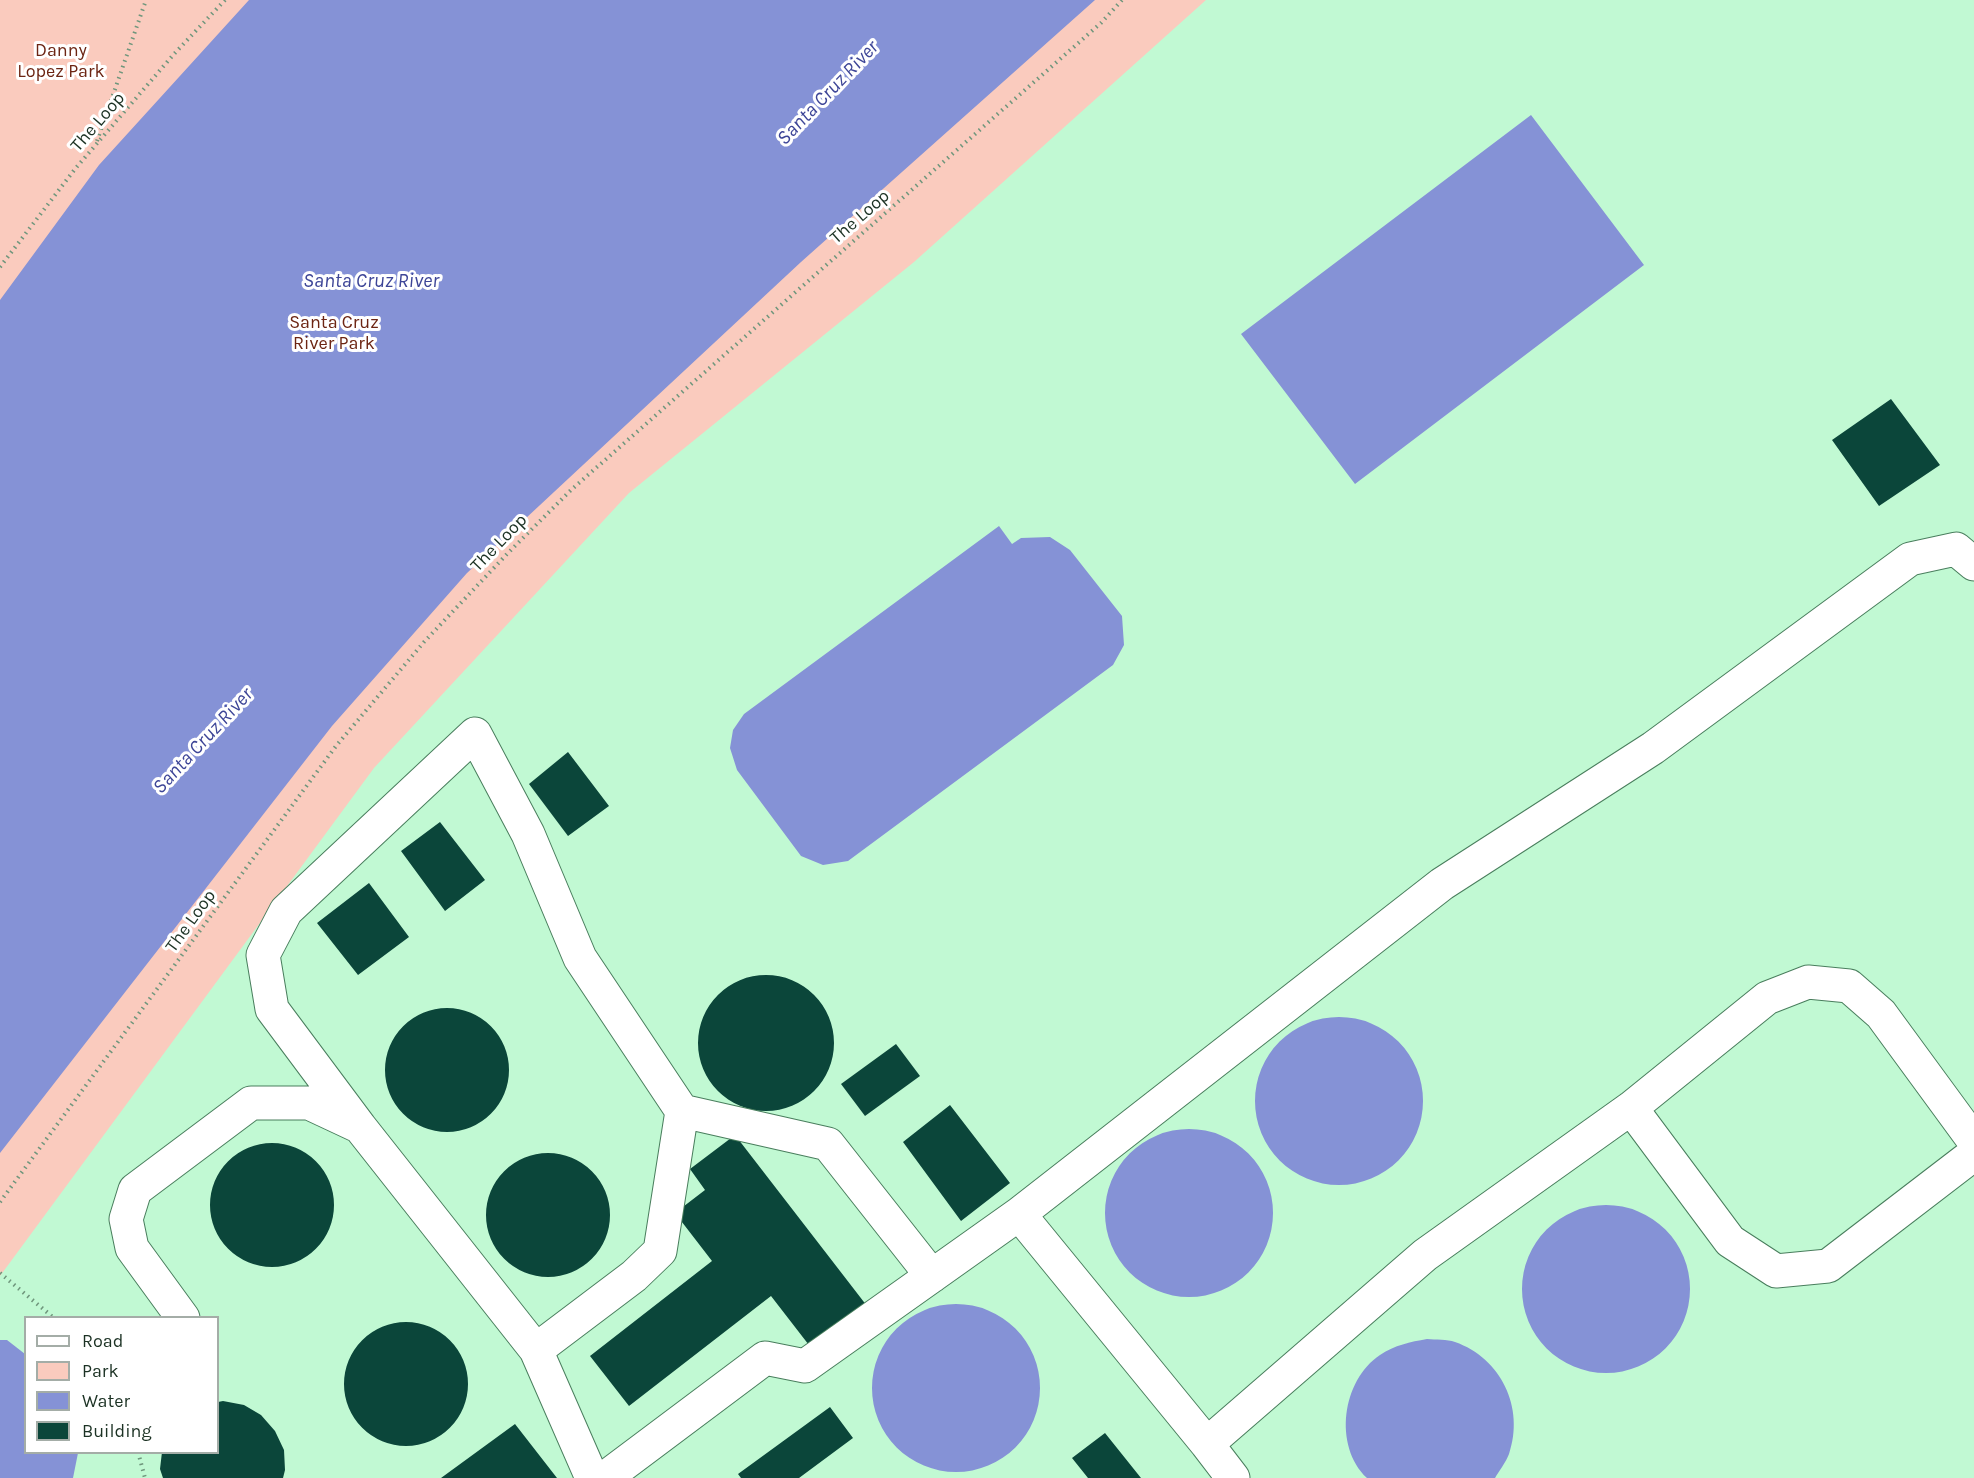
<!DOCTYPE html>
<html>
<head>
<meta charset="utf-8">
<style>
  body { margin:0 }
  #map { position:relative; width:1974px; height:1478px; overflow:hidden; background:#c1f9d3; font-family:Karla,sans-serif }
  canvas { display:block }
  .legend { position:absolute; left:24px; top:1316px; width:195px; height:138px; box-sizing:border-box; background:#fff; border:2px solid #a4ada7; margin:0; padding:8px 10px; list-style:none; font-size:18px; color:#1c3224 }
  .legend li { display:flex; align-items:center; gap:12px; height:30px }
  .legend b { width:30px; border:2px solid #a4ada7 }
</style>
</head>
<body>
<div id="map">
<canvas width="1974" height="1478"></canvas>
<ul class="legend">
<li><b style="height:8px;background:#fff"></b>Road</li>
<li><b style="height:16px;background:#facbbe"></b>Park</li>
<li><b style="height:16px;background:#8592d6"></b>Water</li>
<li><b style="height:16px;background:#0b463a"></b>Building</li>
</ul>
</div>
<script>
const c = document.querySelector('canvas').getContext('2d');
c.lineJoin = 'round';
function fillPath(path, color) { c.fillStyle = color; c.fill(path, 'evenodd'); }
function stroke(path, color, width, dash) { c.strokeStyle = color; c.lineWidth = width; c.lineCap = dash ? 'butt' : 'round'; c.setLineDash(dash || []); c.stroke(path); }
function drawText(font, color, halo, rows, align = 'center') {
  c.font = font + ' Karla,sans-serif'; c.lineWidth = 6; c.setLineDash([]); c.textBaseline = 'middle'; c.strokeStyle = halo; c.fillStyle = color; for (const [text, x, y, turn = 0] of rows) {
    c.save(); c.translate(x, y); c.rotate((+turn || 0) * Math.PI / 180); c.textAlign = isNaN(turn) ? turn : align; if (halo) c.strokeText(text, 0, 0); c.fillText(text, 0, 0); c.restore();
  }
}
const green = new Path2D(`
  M0 0H1206L914 262 629 493 374 768 0 1276Z`);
const water = new Path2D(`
  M249 0H1095L801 262 467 573 332 726 0 1153V300L99 165Z
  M1531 115 1644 265 1355 484 1241 334Z
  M999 526 1012 544 1021 538 1050 537 1070 550 1122 616 1124 645 1113 665 848 861 823 865 801 856 737 770 730 748 733 730 744 714Z
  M1255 1101a84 84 0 1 1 168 0a84 84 0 1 1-168 0Z
  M1105 1213a84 84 0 1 1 168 0a84 84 0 1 1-168 0Z
  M1522 1289a84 84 0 1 1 168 0a84 84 0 1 1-168 0Z
  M872 1388a84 84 0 1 1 168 0a84 84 0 1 1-168 0Z
  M1427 1339C1436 1340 1447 1339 1455 1342 1501 1358 1525 1408 1509 1454 1506 1462 1499 1471 1495 1478H1367C1333 1446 1342 1380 1380 1355 1395 1345 1410 1342 1427 1339Z
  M0 1340H7L25 1354 26 1452 78 1453 73 1478H0Z`);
const building = new Path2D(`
  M1891 399 1940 465 1879 506 1832 440Z
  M568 752 609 806 568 836 529 784Z
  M440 822 485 880 445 911 401 851Z
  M369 883 409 937 358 975 317 923Z
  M698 1043a68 68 0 1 1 136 0a68 68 0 1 1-136 0Z
  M385 1070a62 62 0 1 1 124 0a62 62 0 1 1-124 0Z
  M896 1044 920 1076 865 1116 841 1084Z
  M950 1105 1010 1183 961 1221 903 1142Z
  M735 1135 867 1306 812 1349 771 1296 629 1406 590 1356 712 1261 675 1213 705 1190 690 1169Z
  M210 1205a62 62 0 1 1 124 0a62 62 0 1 1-124 0Z
  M486 1215a62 62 0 1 1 124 0a62 62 0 1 1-124 0Z
  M344 1384a62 62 0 1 1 124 0a62 62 0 1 1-124 0Z
  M223 1401 244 1405 261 1415 275 1431 284 1450 285 1470 283 1478H163L160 1469 162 1452H218V1402Z
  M830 1407 853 1438 799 1478H741L738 1474Z
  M515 1424 557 1478H441Z
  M1105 1433 1141 1478H1088L1072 1458Z`);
const path = new Path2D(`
  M97 141 146 0
  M0 267 75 169 174 54 225 0
  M0 1202 336 746 424 642 507 554 571 490 1101 23 1122 0
  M0 1273 54 1318
  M138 1452 145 1478`);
const minor = new Path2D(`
  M1631 1108 1730 1241 1776 1271 1828 1266 1974 1154
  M682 1111 828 1144 932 1276
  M1019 1214 1442 884 1653 748 1910 559 1956 549 1974 564
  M183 1318 132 1248 126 1219 135 1190 251 1103H309L356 1125
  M536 1350 634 1276 660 1251 682 1111 580 958 528 834 475 734 286 911 263 955 272 1009 360 1127 536 1350 592 1478
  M1207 1444 1425 1255 1631 1108 1767 998 1808 982 1849 986 1881 1014 1974 1141
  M605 1478 765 1358 805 1366 1019 1214 1207 1444 1233 1478`);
const parkNames = [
  ["Danny",61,51],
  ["Lopez Park",61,72],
  ["Santa Cruz",334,323],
  ["River Park",334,344]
];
const streetNames = [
  ["The Loop",98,122,-49],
  ["The Loop",860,217,-41],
  ["The Loop",499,543,-46],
  ["The Loop",191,921,-54]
];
const waterNames = [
  ["Santa Cruz River",828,93,-46],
  ["Santa Cruz River",371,281],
  ["Santa Cruz River",203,741,-47]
];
fillPath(green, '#facbbe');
fillPath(water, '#8592d6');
fillPath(building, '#0b463a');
stroke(minor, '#497e5d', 35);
stroke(path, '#6f967c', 4, [1.5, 4.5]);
stroke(minor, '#fff', 33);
drawText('18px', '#6c2513', '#fff', parkNames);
drawText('18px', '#1c3224', '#fff', streetNames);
drawText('italic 20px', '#3d4597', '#fff', waterNames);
</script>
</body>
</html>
